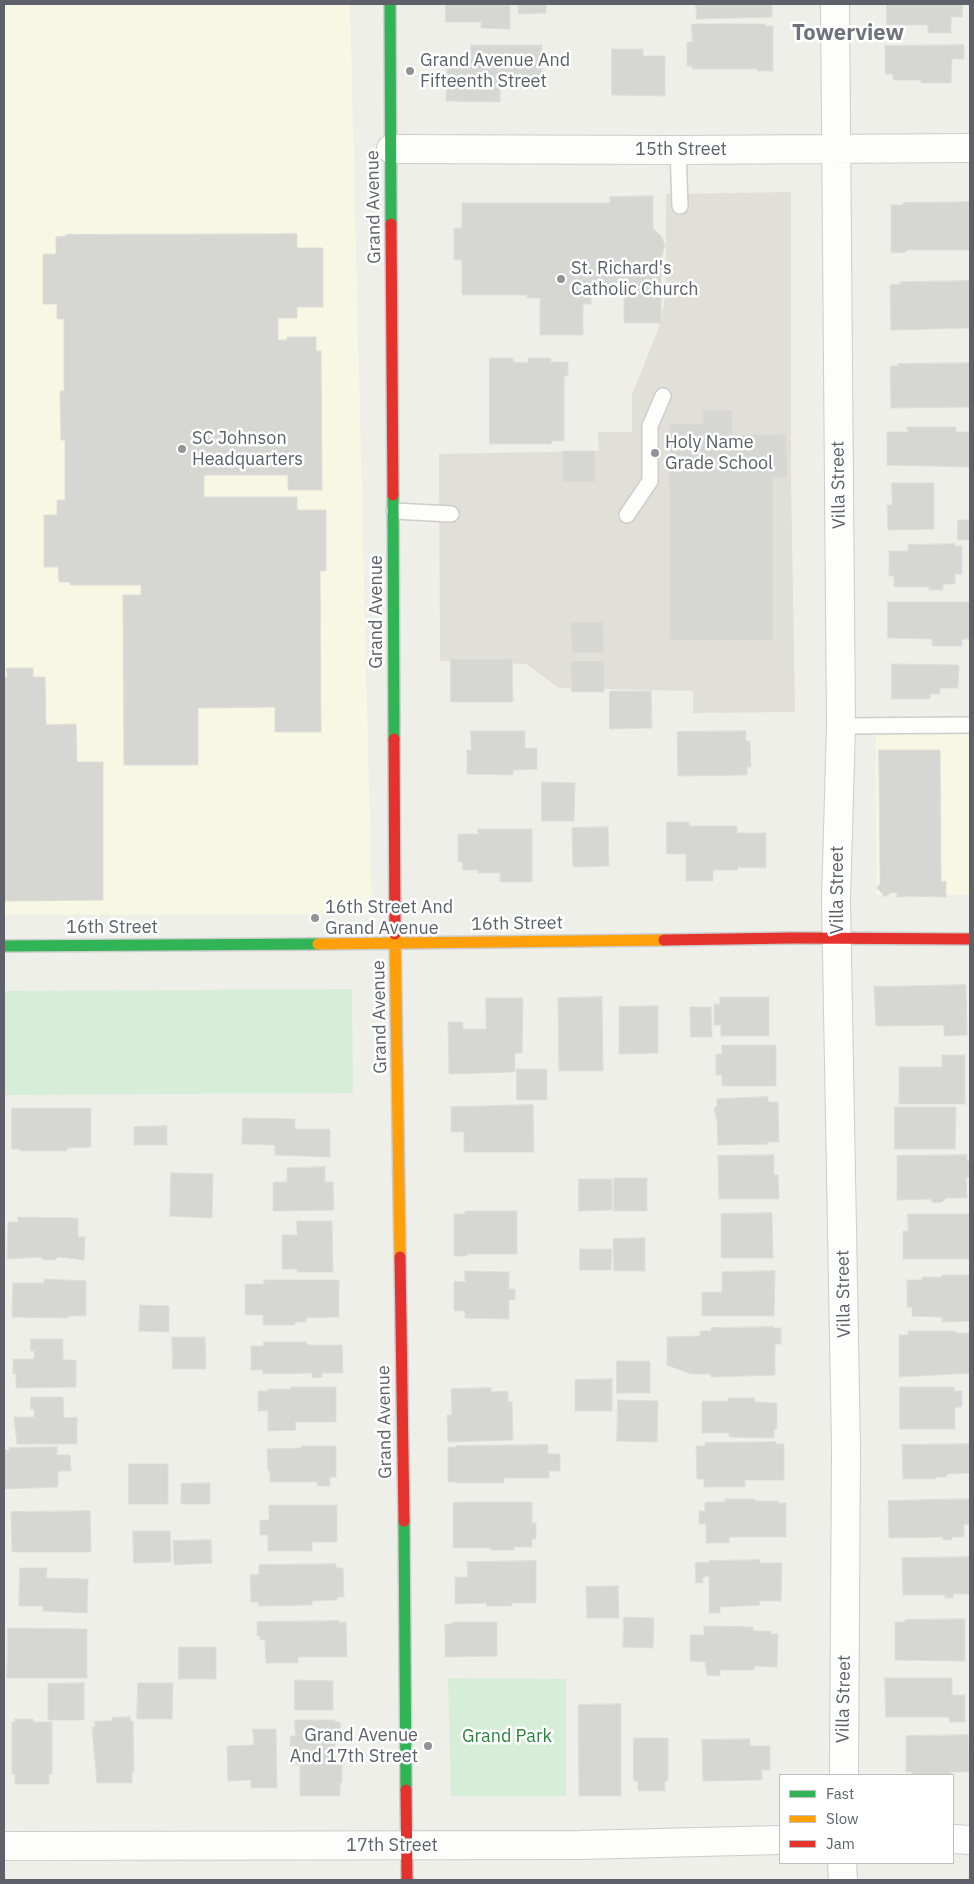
<!DOCTYPE html>
<html>
<head>
<meta charset="utf-8">
<style>
  body { margin:0 }
  #map { position:relative; width:974px; height:1884px; overflow:hidden; background:#efefea; font-family:"IBM Plex Sans",sans-serif }
  canvas { display:block }
  .frame { position:absolute; inset:0; border:5px solid #5e6169; pointer-events:none }
  .legend { position:absolute; left:779px; top:1774px; width:175px; height:90px; box-sizing:border-box; background:#fff; border:1px solid #bfc0c3; margin:0; padding:6px 9px; list-style:none; font-size:15px; color:#5e6169 }
  .legend li { display:flex; align-items:center; gap:10px; height:25px }
  .legend b { width:25px; border:1px solid #bfc0c3 }
</style>
</head>
<body>
<div id="map">
<canvas width="974" height="1884"></canvas>
<div class="frame"></div>
<ul class="legend">
<li><b style="height:6px;background:#30b455"></b>Fast</li>
<li><b style="height:6px;background:#ff9f0a"></b>Slow</li>
<li><b style="height:6px;background:#e5322d"></b>Jam</li>
</ul>
</div>
<script>
const c = document.querySelector('canvas').getContext('2d');
c.lineJoin = 'round';
function fillPath(path, color) { c.fillStyle = color; c.fill(path, 'evenodd'); }
function stroke(path, color, width, dash) { c.strokeStyle = color; c.lineWidth = width; c.lineCap = dash ? 'butt' : 'round'; c.setLineDash(dash || []); c.stroke(path); }
function drawText(font, color, halo, rows, align = 'center') {
  c.font = font + ' "IBM Plex Sans",sans-serif'; c.lineWidth = 5; c.setLineDash([]); c.textBaseline = 'middle'; c.strokeStyle = halo; c.fillStyle = color; for (const [text, x, y, turn = 0] of rows) {
    c.save(); c.translate(x, y); c.rotate((+turn || 0) * Math.PI / 180); c.textAlign = isNaN(turn) ? turn : align; if (halo) c.strokeText(text, 0, 0); c.fillText(text, 0, 0); c.restore();
  }
}
const commercial = new Path2D(`
  M4 4H350L372 914 4 915Z
  M970 731V894L877 895 876 732Z`);
const education = new Path2D(`
  M791 192V478L795 712 693 713V691L559 688 526 664 440 661 439 454 599 451 598 432H632V395L660 325 666 292V194Z`);
const green = new Path2D(`
  M352 989 353 1093 4 1095V991Z
  M448 1678 566 1679V1796H451Z`);
const building = new Path2D(`
  M446 4H510V29L481 28V22H446Z
  M518 4H546V13L519 14Z
  M696 4H772V17L697 19Z
  M887 4H963L962 17H951V33H928V25H887Z
  M692 24H765V26H773V71H757V69H692V66H687V42H692Z
  M471 45H542V88H500V102L446 101 447 59H471Z
  M964 45V59H952L951 83H921V80H893V74H885V46Z
  M612 49H643V56H665V96L612 95Z
  M653 196V228L661 236 665 245 661 259V323H624V293H591V304H583V335H540V298H527V295H462V260H454V228H462V203H610V197Z
  M970 202V250H906V252L891 253V205H903V203Z
  M297 234V248H323V307H297V318H278V340H287V337H316V351H321L322 490H288V475H204V497H297V510H326V571H320L321 732H275V707L198 708V765H124L123 595H141V585H70V582H59L58 567H44V515H57V500H65V440H61L60 391H64V319H57V304H43V254H56V237L66 236V235Z
  M970 281V328L891 330 890 285 900 284V282Z
  M490 358H513V362L528 363V358H551V362H568V376H564V441H552L551 444H490Z
  M970 363V407L891 408 890 366H898V364Z
  M703 410H732V435L786 434 787 478H773V640H670L669 424H703Z
  M907 427H956V432H969V467L887 465V432H908Z
  M563 451H595V482H563Z
  M892 483H934V529L888 530 887 505H892Z
  M958 520H970V540H958Z
  M955 544V546H962V574H955V584H943V590H929V587H894V576H889V551H908V545Z
  M888 602H970V639H962V646H932V639L888 638Z
  M571 622H603L604 653H572Z
  M451 659H512L513 702H451Z
  M571 661H604V692H572Z
  M892 664 959 665 958 688H940V694H930V699H892Z
  M7 668H33V677H45L46 725 76 724 77 762H103V900L4 901V677H7Z
  M610 691H651L652 728 610 729Z
  M471 731H525V748H537V769L513 770V775L467 774V750H471Z
  M746 731V741H750L751 767H747V775L678 776 677 732Z
  M879 750H940L941 882 946 881V897L905 896V897H897V893H890L885 897 877 888 880 883Z
  M542 782 575 783 574 821H542Z
  M667 822H689V826H737V833H766V868L738 867 737 870H713V881H686V854H667Z
  M608 827 609 866 573 867 572 828Z
  M478 829H532V882H500V873H478V870H463L462 862H458V834H478Z
  M966 985 967 1035 944 1036V1025L876 1026 874 987Z
  M602 997 603 1071H559L558 998Z
  M720 997H769V1036H721V1025H714V1004H720Z
  M486 998H523L522 1053H515V1072L449 1074 448 1022H463V1029H486Z
  M658 1006V1053L619 1054V1007Z
  M690 1007H711L712 1037H691Z
  M722 1045H776V1086H722V1075H716V1054H722Z
  M942 1055H965V1104H899V1067H942Z
  M517 1069H547V1100H517Z
  M768 1097V1102H778L779 1142H767L768 1144 718 1145 717 1120 714 1109 717 1106V1099Z
  M533 1105 534 1152H464V1132H451V1107Z
  M895 1107H956L955 1149H895Z
  M12 1108H91V1147L67 1148V1151H20V1149H12Z
  M243 1118 295 1119V1129H330V1157L275 1155V1145L242 1144Z
  M167 1126V1145H134V1127Z
  M774 1155V1175H778L779 1199H719L718 1156Z
  M967 1155V1161H970V1177H966L967 1198H946L942 1202 934 1203 930 1199 897 1200V1156Z
  M325 1167V1182H333L334 1210 273 1211V1182H287V1168Z
  M171 1173 213 1174 212 1218 170 1216Z
  M614 1178H647V1211H614Z
  M579 1179H612V1210L579 1211Z
  M465 1211H517V1254H467V1256H454V1214H465Z
  M772 1213 773 1258H721V1214Z
  M908 1214H970V1259H903V1231H908Z
  M18 1217 78 1218V1237H85L84 1260 59 1257 54 1260H44L41 1257 7 1259 8 1222H18Z
  M297 1221H332L333 1272H297V1269H282V1235H297Z
  M645 1238V1271H614L613 1239Z
  M580 1249H612L611 1270H580Z
  M465 1271 509 1272V1289H515V1300H509V1319L465 1318V1311H454V1281L465 1282Z
  M775 1271 774 1316H702V1292H722V1272Z
  M942 1275H970V1321L942 1322V1317L912 1316V1307H907V1280H922V1277H942Z
  M44 1279 86 1281V1316H68V1318L12 1317 13 1283H44Z
  M264 1280H339V1317L306 1318V1322H295V1325H263V1315H245V1284H264Z
  M140 1305 169 1306V1332L139 1331Z
  M773 1327V1328H781V1344H775V1375L711 1377V1374H691L667 1365V1337L700 1336V1331H711V1328Z
  M908 1331H956V1333H970V1373L899 1377V1335H908Z
  M172 1337H205L206 1369H173Z
  M31 1339H63V1360H76V1387L16 1388V1374H13V1359H34V1351H31Z
  M264 1342H307V1345H342L343 1373H322V1377L312 1378V1373L263 1374V1370H251V1346H263Z
  M617 1361H650V1393H617Z
  M612 1379V1411H575V1380Z
  M291 1387H336V1422H295L296 1430 268 1431V1411H258V1391H268V1389H291Z
  M900 1387H954V1391H962V1407H955V1429H900Z
  M491 1388V1392L508 1391V1402H512L513 1440 448 1442 447 1415H452L451 1389Z
  M31 1397H63L64 1418 77 1417V1444H17L14 1417H34V1409H31Z
  M728 1398H755V1402L777 1403V1429H774V1438L729 1437V1433H702V1401H728Z
  M618 1400 658 1401 657 1442 617 1441Z
  M776 1442V1444H784V1480H745V1487H704V1479H697L696 1446H705V1443Z
  M970 1444V1473L947 1474V1477H936V1479H903L902 1445Z
  M548 1445V1454H560V1471H549V1478H504V1483H456V1482H448V1447H456V1446Z
  M301 1446H336V1477H330V1486H317V1482H270V1471H268L267 1449 302 1448Z
  M57 1447V1455H70L71 1471H58V1487L4 1489V1450H9V1448Z
  M129 1464H168V1504H129Z
  M210 1483V1504H181V1484Z
  M725 1499H755V1501H778V1503H786V1537H729V1543H706V1524H699V1511H705V1502H725Z
  M970 1499V1524L964 1525V1537H952V1540H943V1537L889 1538 888 1501Z
  M465 1502H532V1523H536V1539H532V1547H514V1550H490V1548H453V1503Z
  M269 1505H337V1542H312V1551H268V1535H260V1520H269Z
  M90 1511 91 1552H12L11 1512Z
  M133 1531H170L171 1562 134 1563Z
  M211 1540 212 1563 174 1565 173 1541Z
  M970 1557V1594H953V1598H945V1595H903L902 1558Z
  M760 1560V1563H782L781 1601H759L760 1605 720 1607V1613H709V1576H706L703 1578V1583H696L695 1563 710 1562V1561Z
  M536 1561V1603H512V1606H487L486 1603 455 1604V1577H468L467 1562Z
  M336 1564V1568H343L344 1597H337V1600L312 1601V1605L259 1606 258 1602H251L250 1575 259 1574V1565Z
  M20 1568H47L46 1578 88 1579 87 1613 43 1611V1606H19Z
  M618 1586 619 1618H587L586 1587Z
  M624 1617 654 1618 653 1648 623 1647Z
  M965 1619V1661L895 1660V1622H905V1620Z
  M339 1621V1623L346 1622 347 1657H298V1663H266L265 1640H260V1636H257V1622Z
  M453 1622H497V1656L445 1657V1624H453Z
  M704 1626 753 1627V1631H771V1634H778L777 1667 754 1666V1670H720V1676L707 1675 705 1662 690 1661V1635H704Z
  M8 1628 87 1629V1678H7Z
  M179 1647H216V1679H179Z
  M885 1678H952V1695H965V1722H949V1717H886Z
  M295 1680 333 1681V1710H295Z
  M84 1683V1720H48V1684Z
  M138 1683H173L172 1719H137Z
  M621 1704V1796H579L578 1705Z
  M130 1717V1721H133L134 1772H132V1783H97L92 1727H95V1721H112V1718Z
  M15 1719H33V1722H52V1774H49V1784H15V1774H12V1722H15Z
  M295 1720H335V1722H340L341 1736H335V1761H342V1783H340V1796H300V1765H296V1746H290V1736H295Z
  M253 1729H276L277 1788H251V1780L228 1781 227 1746 254 1745Z
  M968 1735 969 1772H951V1775H912V1772H906V1736Z
  M634 1738H668V1781H665V1791H638V1781H634Z
  M750 1739V1746H770V1770H762V1780L703 1781 702 1740Z`);
const lane = new Path2D(`
  M678 150 680 206
  M394 511 451 514
  M627 515 650 481V426L663 396
  M841 726 970 725`);
const street = new Path2D(`
  M835 4 841 726 836 900 846 1448 844 1775
  M391 149 678 150 970 148
  M953 1839 970 1840
  M4 1846 580 1845 780 1840
  M842 1863 843 1880`);
const fast = new Path2D(`
  M390 4 391 224
  M393 495 394 739
  M4 946 318 944
  M404 1521 406 1790`);
const slow = new Path2D(`
  M395 934 400 1257
  M318 944 664 940`);
const jam = new Path2D(`
  M391 224 393 495
  M394 739 395 934
  M664 940 793 938 970 939
  M400 1257 404 1521
  M406 1790 407 1880`);
const markers = [
  [410,71,5,"#919396"],
  [561,279,5,"#919396"],
  [182,449,5,"#919396"],
  [655,453,5,"#919396"],
  [315,918,5,"#919396"],
  [428,1746,5,"#919396"]
];
const poiNames = [
  ["Grand Avenue And",420,61],
  ["Fifteenth Street",420,82],
  ["St. Richard's",571,269],
  ["Catholic Church",571,290],
  ["SC Johnson",192,439],
  ["Headquarters",192,460],
  ["Holy Name",665,443],
  ["Grade School",665,464],
  ["16th Street And",325,908],
  ["Grand Avenue",325,929],
  ["Grand Avenue",418,1736,"right"],
  ["And 17th Street",418,1757,"right"]
];
const streetNames = [
  ["15th Street",681,150],
  ["Grand Avenue",374,207,-91],
  ["Villa Street",839,485,-91],
  ["Grand Avenue",377,612,-90],
  ["Villa Street",838,890,-90],
  ["16th Street",517,924,-1],
  ["16th Street",112,928],
  ["Grand Avenue",380,1017,-91],
  ["Villa Street",844,1294,-91],
  ["Grand Avenue",385,1422,-91],
  ["Villa Street",844,1699,-89],
  ["17th Street",392,1846]
];
const parkNames = [
  ["Grand Park",507,1737]
];
const districtNames = [
  ["Towerview",848,34]
];
fillPath(commercial, '#f8f7e4');
fillPath(education, '#e0dfd8');
fillPath(green, '#d6edd8');
fillPath(building, '#d6d6d3');
stroke(building, '#deded9', 1);
stroke(lane, '#cccdcc', 18);
stroke(street, '#cccdcc', 30);
stroke(fast, '#cbcccc', 14);
stroke(slow, '#cbcccc', 14);
stroke(jam, '#cbcccc', 14);
stroke(lane, '#fdfdfc', 15);
stroke(street, '#fdfdfc', 28);
stroke(fast, '#30b455', 11);
stroke(slow, '#ff9f0a', 11);
stroke(jam, '#e5322d', 11);
for (const [x, y, r, color] of markers) { const dot = new Path2D(); dot.arc(x, y, r, 0, 2 * Math.PI); c.fillStyle = color; c.fill(dot); stroke(dot, '#fff', 2); }
drawText('18px', '#5e6169', '#fff', poiNames, 'left');
drawText('18px', '#5e6169', '#fff', streetNames);
drawText('18px', '#2c813f', '#fff', parkNames);
drawText('bold 22px', '#6f737b', '#fff', districtNames);
</script>
</body>
</html>
